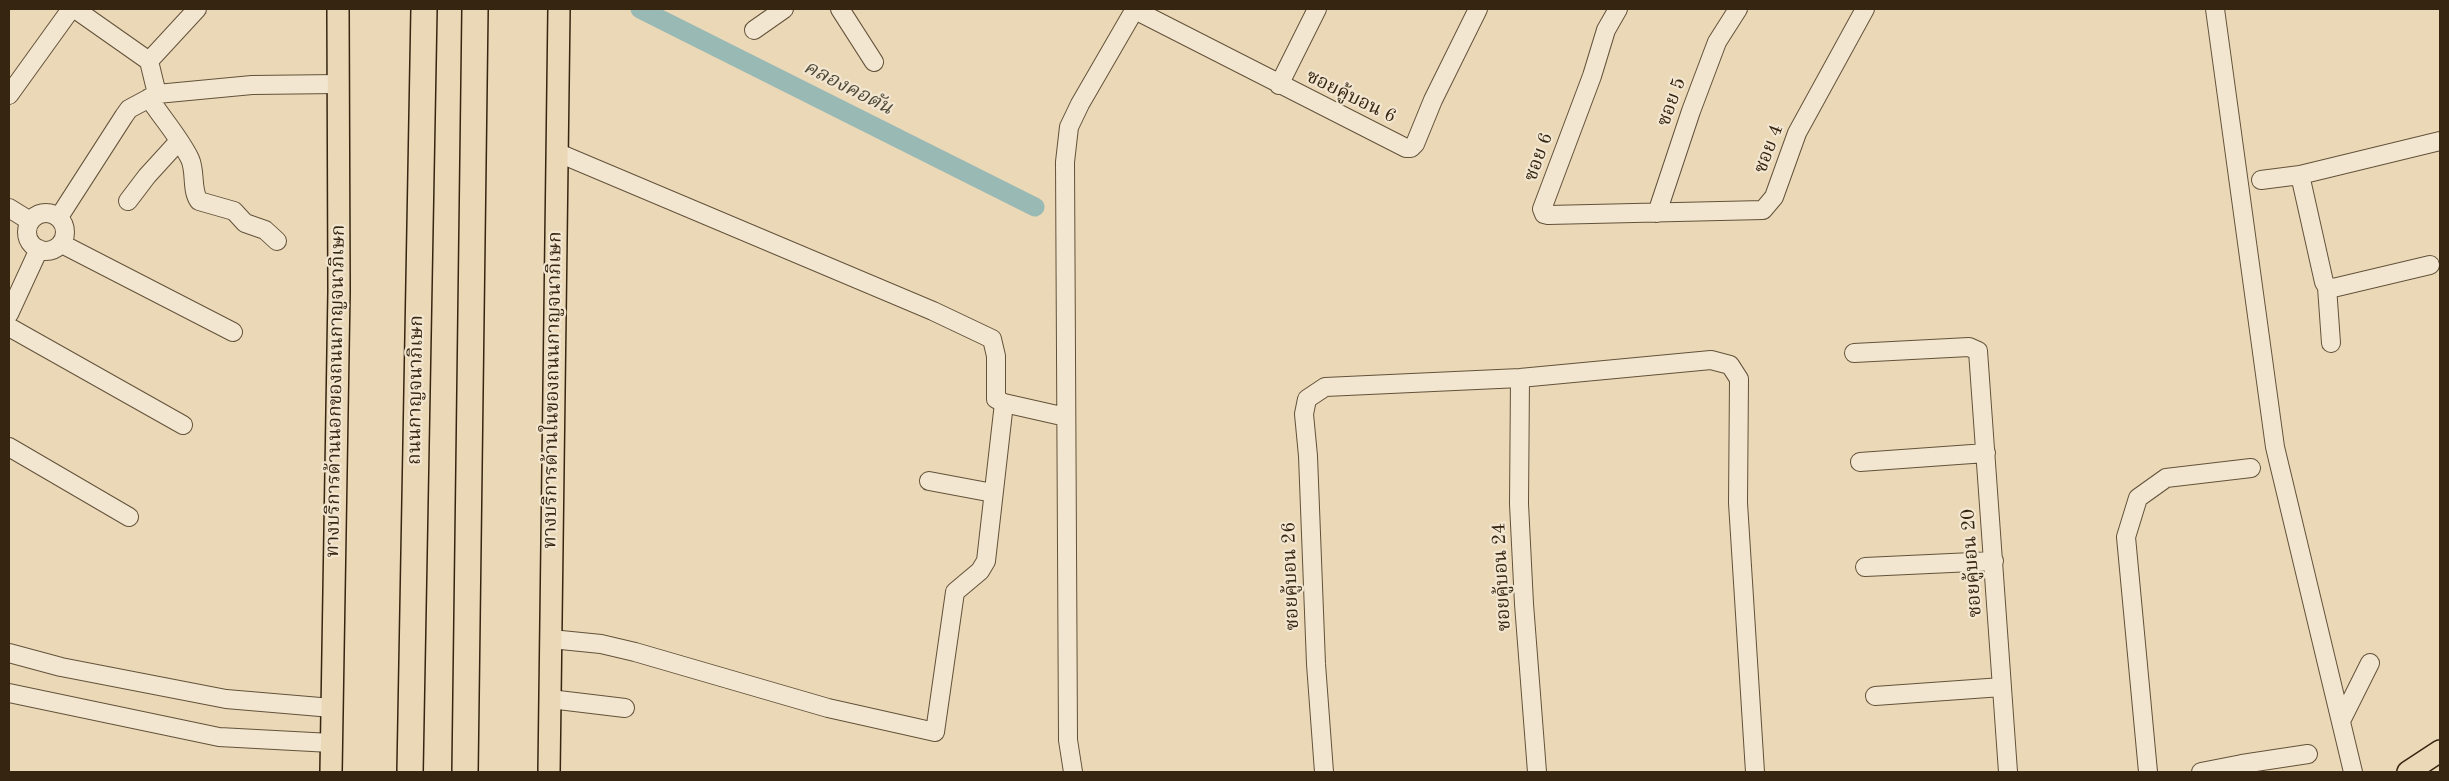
<!DOCTYPE html>
<html>
<head>
<meta charset="utf-8">
<style>
  body { margin:0 }
  #map { position:relative; width:2449px; height:781px; overflow:hidden; background:#ebd8b7; font-family:"Old Standard TT",serif }
  canvas { display:block }
  .frame { position:absolute; inset:0; border:10px solid #362511; pointer-events:none }
</style>
</head>
<body>
<div id="map">
<canvas width="2449" height="781"></canvas>
<div class="frame"></div>
</div>
<script>
const c = document.querySelector('canvas').getContext('2d');
c.lineJoin = 'round';
function stroke(path, color, width, dash) { c.strokeStyle = color; c.lineWidth = width; c.lineCap = dash ? 'butt' : 'round'; c.setLineDash(dash || []); c.stroke(path); }
function drawText(font, color, halo, rows, align = 'center') {
  c.font = font + ' "Old Standard TT","Noto Serif Thai",serif'; c.lineWidth = 4.5; c.setLineDash([]); c.textBaseline = 'middle'; c.strokeStyle = halo; c.fillStyle = color; for (const [text, x, y, turn = 0] of rows) {
    c.save(); c.translate(x, y); c.rotate((+turn || 0) * Math.PI / 180); c.textAlign = isNaN(turn) ? turn : align; if (halo) c.strokeText(text, 0, 0); c.fillText(text, 0, 0); c.restore();
  }
}
const canal = new Path2D(`
  M640 9 1035 207`);
const minor = new Path2D(`
  M75 9 149 61 157 94
  M840 9 874 62
  M1618 9 1606 30 1592 76 1542 209 1544 214 1548 215 1763 210 1774 197 1797 133 1865 9
  M2215 9 2275 447 2353 772
  M1135 10 1406 148H1411L1415 144 1433 100 1478 9
  M754 30 784 9
  M149 61 197 9
  M1279 85 1317 9
  M9 95 71 9
  M149 98C162 118 180 138 190 159 196 172 191 190 199 201L234 211 245 223 265 230 277 241
  M556 152 933 311 992 339 996 356V399L1004 403 1066 417
  M2300 175 2324 282 2327 287 2331 343
  M2261 180 2300 175 2440 141
  M128 201 147 176 178 142
  M9 208 30 221
  M1657 213 1691 111 1717 42 1738 9
  M27 232a19 19 0 1 1 38 0a19 19 0 1 1-38 0Z
  M59 217 124 116 129 109 157 94 252 85 338 84
  M62 244 233 332
  M2327 287 2333 288 2430 265
  M9 314 39 249
  M9 327 183 425
  M1854 353 1969 347 1978 351 2008 772
  M1520 378 1519 504 1524 604 1537 772
  M9 447 129 517
  M1860 462 1986 453
  M929 481 993 493
  M1865 567 1994 561
  M551 639 601 644 635 652 828 708 935 732 955 592 980 571 986 561 1004 403
  M9 653 61 667 226 699 332 708
  M9 693 219 737 331 743
  M1875 696 2002 687
  M550 699 625 708
  M2341 721 2370 663
  M1073 772 1068 740 1065 162 1069 127 1080 104 1135 9
  M1324 772 1316 664 1308 456 1304 414 1307 399 1325 387 1520 378 1711 360 1730 365 1739 379 1738 503 1755 772
  M2148 772 2126 537 2138 498 2166 478 2251 468
  M2201 772 2242 764
  M2245 772 2242 764 2308 754`);
const major = new Path2D(`
  M331 772 339 291 338 9
  M549 772 559 9
  M2408 772 2440 751`);
const highway = new Path2D(`
  M410 772 424 9
  M465 772 475 9`);
const streetNames = [
  ["ซอยคู้บอน 6",1351,97,26],
  ["ซอย 5",1672,102,-70],
  ["ซอย 4",1769,149,-69],
  ["ซอย 6",1539,157,-70],
  ["ถนนกาญจนาภิเษก",416,390,-89],
  ["ทางบริการด้านในของถนนกาญจนาภิเษก",553,390,-89],
  ["ทางบริการด้านนอกของถนนกาญจนาภิเษก",336,391,-89],
  ["ซอยคู้บอน 20",1972,563,-94],
  ["ซอยคู้บอน 26",1291,576,-92],
  ["ซอยคู้บอน 24",1502,577,-93]
];
const waterNames = [
  ["คลองคอตัน",848,88,27]
];
stroke(canal, '#99b9b5', 19);
stroke(minor, '#63523a', 20);
stroke(major, '#362511', 24);
stroke(highway, '#362511', 28);
stroke(minor, '#f2e6d0', 18);
stroke(major, '#ebd8b7', 21);
stroke(highway, '#ebd8b7', 25);
drawText('19px', '#362511', '#f2e6d0', streetNames);
drawText('italic 20px', '#4f4a3a', '#f2e6d0', waterNames);
</script>
</body>
</html>
